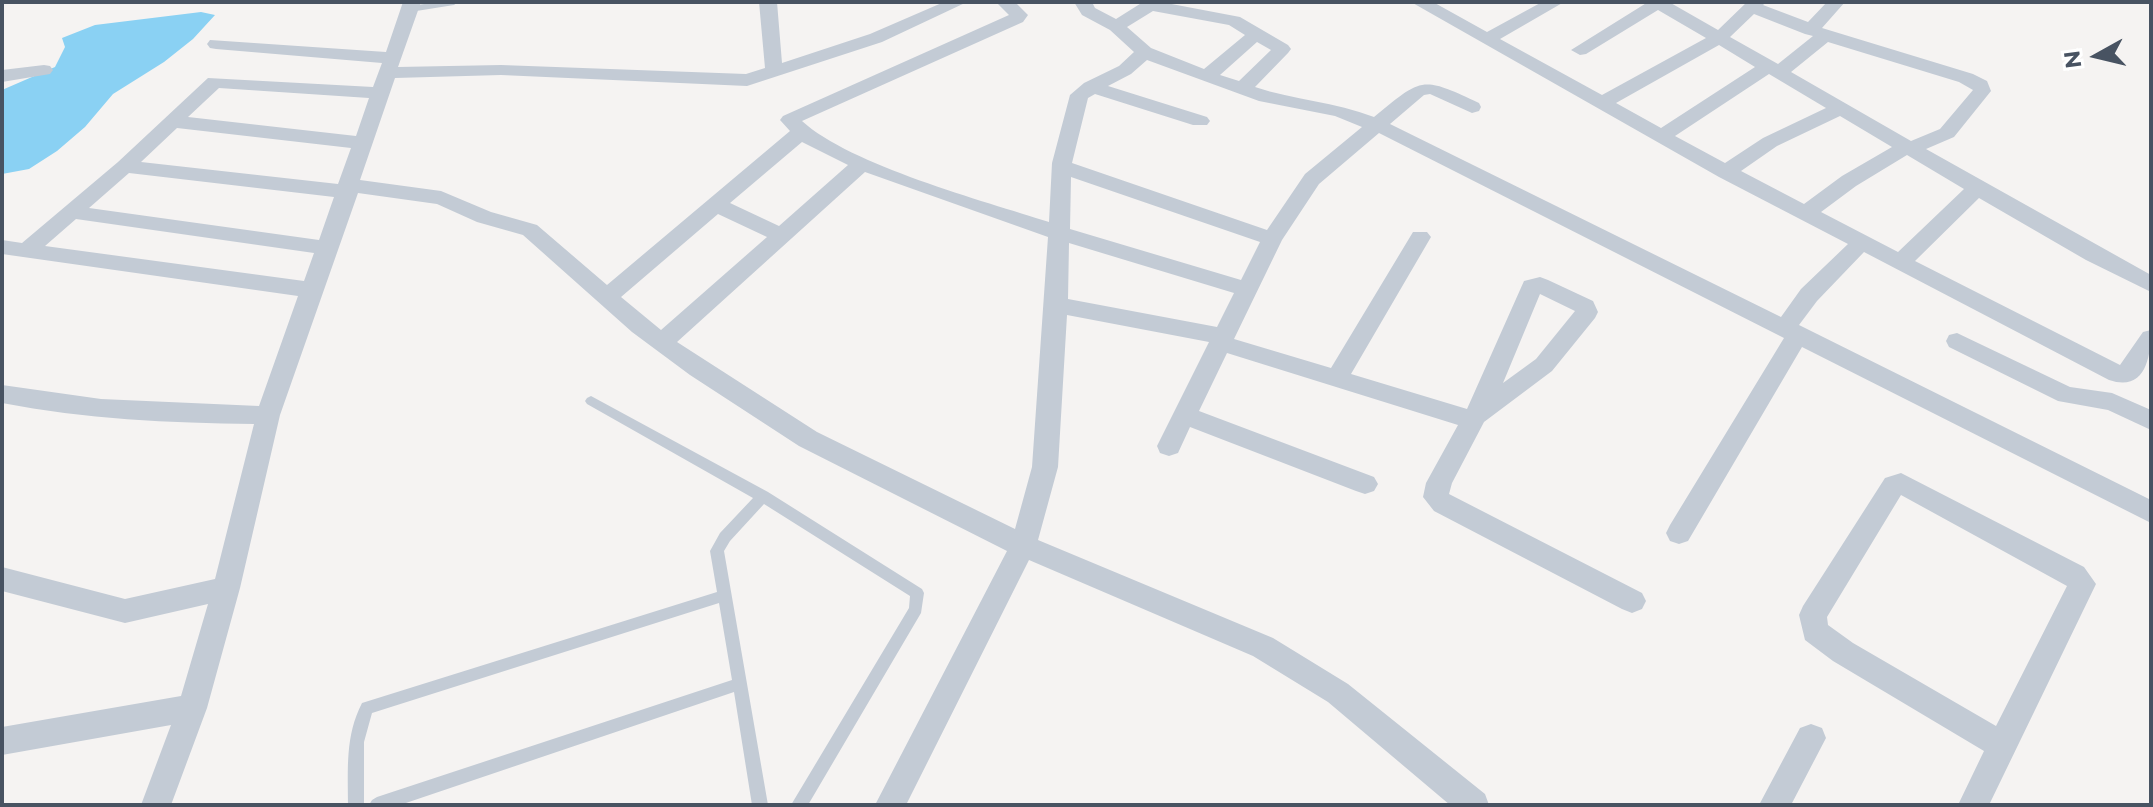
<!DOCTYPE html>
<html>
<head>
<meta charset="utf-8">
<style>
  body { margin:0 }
  #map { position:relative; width:2153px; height:807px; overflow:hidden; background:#f5f3f2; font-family:Montserrat,sans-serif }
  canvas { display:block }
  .frame { position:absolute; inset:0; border:4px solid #485362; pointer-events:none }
  .north { position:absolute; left:2057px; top:16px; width:80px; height:80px; -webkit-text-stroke:6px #fff; paint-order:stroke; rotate:262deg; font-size:22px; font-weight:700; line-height:32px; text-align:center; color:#485362 }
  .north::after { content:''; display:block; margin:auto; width:28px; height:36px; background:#485362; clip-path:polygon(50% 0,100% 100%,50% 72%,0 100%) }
</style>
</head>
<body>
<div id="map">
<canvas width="2153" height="807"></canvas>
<div class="frame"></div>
<div class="north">N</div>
</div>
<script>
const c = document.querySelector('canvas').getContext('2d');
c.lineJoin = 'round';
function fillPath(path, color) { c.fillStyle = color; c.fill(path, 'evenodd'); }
const water = new Path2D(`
  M201 12 215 15 193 39 164 62 113 94 85 127 57 151 29 169 2 174V90L55 67 65 47 62 38 95 25Z`);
const lane = new Path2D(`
  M438 2H458L454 5 410 12 406 9 410 6Z
  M591 396 768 492 922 589 924 593 921 613 808 805H791L909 608 910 596 764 504 730 541 724 551 768 805H752L734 692 400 805H369L372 800 377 797 732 680 719 603 372 713 364 742V805H348C348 769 345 736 362 703L717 592 710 551 720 533 753 498 587 404 585 401 587 398Z`);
const street = new Path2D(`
  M403 2H421L398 67 501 65 746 74 765 68 759 2H777L782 63 870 34 944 2H967L882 42 747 86 501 75 395 78 360 180 441 191 491 212 537 225 607 285 790 131 780 120 783 116 1009 15 996 2H1015L1028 15 1023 22 802 121C850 165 984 201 1049 222L1052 163 1070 95 1084 83 1119 66 1134 52 1110 30 1082 15 1074 2H1092L1095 8 1116 19 1143 2H1161L1240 17 1288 45 1291 49 1288 53 1255 87C1294 100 1335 102 1374 117 1423 77 1421 76 1479 103L1481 107 1479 111 1472 113 1430 94 1424 95 1390 124 1781 317 1801 289 1848 244 1719 177 1411 2H1433L1487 32 1542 2H1564L1500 39 1602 95 1706 38 1658 10 1586 54 1580 55 1571 50 1648 2H1669L1718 30 1747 2H1766L1763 5 1808 22 1827 2H1845L1822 28 1973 74 1987 81 1991 91 1954 137 1926 149 2151 275V292L2086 260 1979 198 1915 261 2120 365 2143 332 2151 330C2151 358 2145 392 2109 380L1864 252 1817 301 1799 325 2151 500V523L1802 347 1688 541 1679 544 1670 541 1666 533 1670 525 1784 338 1379 133 1319 184 1282 240 1234 339 1331 368 1413 232H1427L1431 237 1351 374 1467 409 1524 281 1540 277 1548 280 1593 301 1598 312 1595 318 1552 371 1484 422 1452 483 1449 494 1642 593 1646 601 1642 609 1632 613 1622 609 1434 511 1423 497 1426 483 1458 425 1227 353 1199 411 1374 477 1378 484 1374 491 1365 494 1356 491 1190 427 1178 453 1169 456 1160 453 1157 446 1209 342 1067 315 1058 467 1038 540 1273 638 1348 684 1485 794 1489 805H1450L1328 702 1253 656 1029 560 906 805H875L1007 551 799 446 690 375 632 332 523 235 477 222 437 204 358 193 280 415 240 588 207 708 171 805H141L171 725 2 755V727L181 696 208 604 125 623 2 591V567L125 599 215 579 254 424C169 423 85 419 2 403V385L101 399 259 406 298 296 2 254V240L22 243 118 162 208 78 373 87 382 63 216 49 210 48 207 44 210 40 386 52ZM1153 11 1229 25 1245 35 1204 69 1151 48 1127 27ZM1754 14 1805 34 1813 36 1778 64 1730 37ZM1257 42 1271 50 1239 81 1220 75ZM1828 42 1959 82 1973 90 1940 129 1911 141 1791 72ZM1719 45 1755 67 1661 128 1616 103ZM1147 60 1259 101 1335 116 1362 127 1305 174 1267 230 1072 163 1088 98 1095 94 1193 125H1207L1210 121 1207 117 1108 86 1131 74ZM1769 74 1826 108 1763 138 1725 163 1675 136ZM219 88 369 98 356 136 188 117ZM1840 116 1892 147 1842 176 1804 204 1741 171 1777 146ZM177 128 351 148 338 184 141 162ZM802 142 848 165 779 226 730 203ZM1907 155 1964 189 1898 252 1821 212 1856 186ZM865 172 1048 237 1032 467 1015 529 817 432 677 342ZM129 173 334 197 319 240 89 208ZM1071 177 1260 242 1241 280 1070 229ZM718 214 767 237 661 330 621 297ZM76 219 314 253 304 281 45 246ZM1069 243 1234 293 1217 327 1068 299ZM1540 294 1575 311 1536 359 1503 383Z
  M44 65 50 66 53 70 50 74 2 82V70Z
  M1957 333 2070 387 2112 393 2151 410V430L2108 410 2058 401 1949 347 1946 341 1949 335Z
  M1901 473 2084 567 2096 584 1989 805H1958L1984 751 1833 661 1805 640 1799 615 1803 606 1885 478ZM1901 495 2067 586 1996 726 1853 643 1828 625 1827 617Z
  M1811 724 1822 728 1826 738 1791 805H1759L1800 728Z`);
fillPath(water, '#8ad1f3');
fillPath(lane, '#c3cbd5');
fillPath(street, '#c3cbd5');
</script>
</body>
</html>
